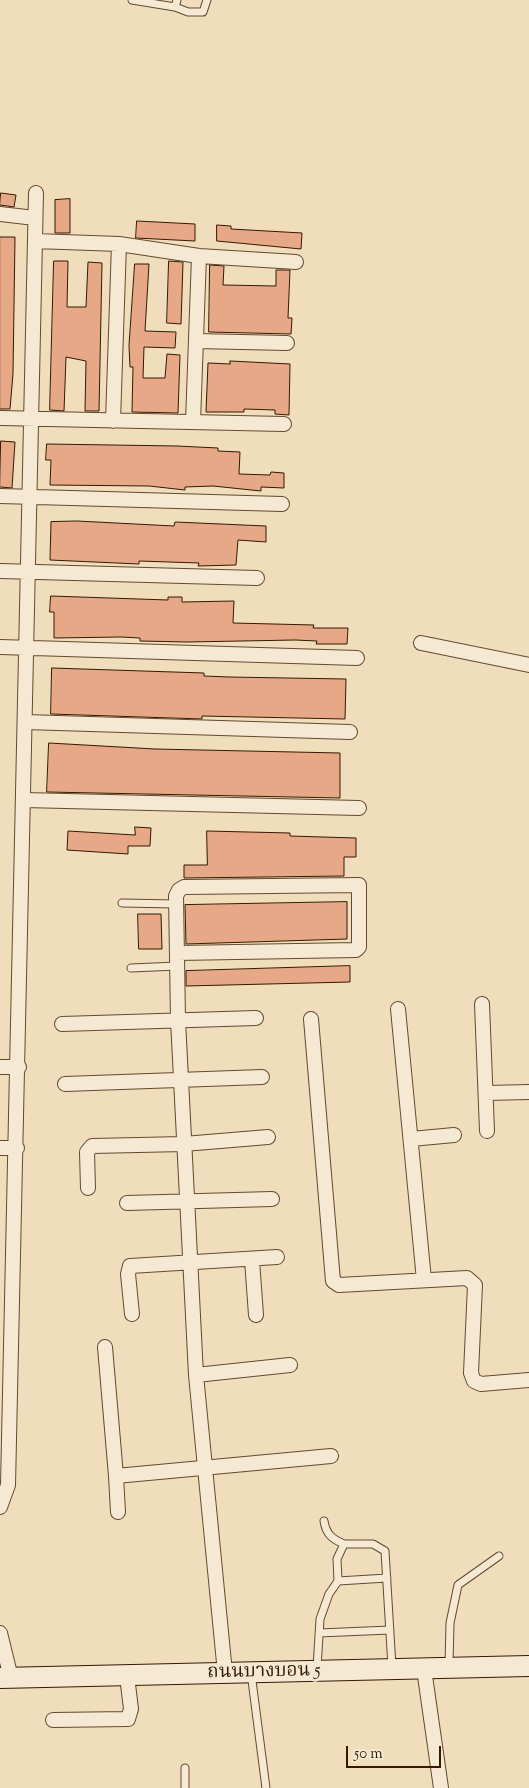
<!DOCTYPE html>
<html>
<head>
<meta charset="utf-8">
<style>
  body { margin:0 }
  #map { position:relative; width:529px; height:1788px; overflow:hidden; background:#efddbc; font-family:"Sorts Mill Goudy",serif }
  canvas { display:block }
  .scale { position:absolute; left:346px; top:1746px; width:95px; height:22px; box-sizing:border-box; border:2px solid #341900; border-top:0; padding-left:6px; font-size:15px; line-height:18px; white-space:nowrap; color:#341900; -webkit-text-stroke:4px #f5e9d3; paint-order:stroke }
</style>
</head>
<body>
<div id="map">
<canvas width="529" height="1788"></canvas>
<div class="scale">50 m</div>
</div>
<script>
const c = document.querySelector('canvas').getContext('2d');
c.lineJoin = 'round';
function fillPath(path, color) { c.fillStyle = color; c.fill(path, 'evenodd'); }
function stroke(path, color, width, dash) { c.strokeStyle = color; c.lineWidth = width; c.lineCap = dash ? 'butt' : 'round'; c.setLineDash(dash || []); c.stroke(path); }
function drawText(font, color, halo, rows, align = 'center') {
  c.font = font + ' "Sorts Mill Goudy","Noto Serif Thai",serif'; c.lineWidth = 5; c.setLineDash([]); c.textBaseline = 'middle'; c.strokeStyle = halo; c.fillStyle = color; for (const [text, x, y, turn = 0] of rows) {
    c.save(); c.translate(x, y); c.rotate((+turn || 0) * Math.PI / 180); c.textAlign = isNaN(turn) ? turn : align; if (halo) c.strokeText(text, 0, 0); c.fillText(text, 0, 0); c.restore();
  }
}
const building = new Path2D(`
  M1 193 16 195 14 207 0 205Z
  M70 199V233H55V200Z
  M137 221 195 224V241L136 238Z
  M217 225 231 226V229L302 233 301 249 217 241Z
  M0 237H15L13 374 10 409H0Z
  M54 261H68L67 307H86L88 262 102 263 99 411H85L86 361 66 357 64 411 50 410Z
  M169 261 183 262 181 324 167 323Z
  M135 264H149L145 331 176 332 175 348 144 347 143 378H165L167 354 180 355 178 413 132 412 133 367H130L129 346Z
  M210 265 224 266 223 285 276 286V270H290L288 318H292L291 334 209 332Z
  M230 361 290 364 289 415 275 414V410L244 409V412H206L208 363 230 364Z
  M1 441 15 442 12 488 0 487Z
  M47 444 177 446 218 448V451L240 452 239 474 270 475 271 472 284 473V488L261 487V491L213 486 185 487V490L149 486 50 485 51 460H46Z
  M77 521 174 526 175 522 266 526V542L238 540 236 565 198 566 199 563 139 561V564L50 560 51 522Z
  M51 596 168 600V597H182V602L234 601 233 623 314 625 313 628H348L347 644H316L317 641 295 640 188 642 140 641V638L121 637 54 638V612H50Z
  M52 668 204 673V676L229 677 346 679 345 719 202 716V719L51 714Z
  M49 743 155 749 340 753V798L47 792Z
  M135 827 151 828 150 846H128V854L67 850 68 831 135 835Z
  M207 831 290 833V836L356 838V857H344V876L184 878V865H207Z
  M347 902V939L186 944 185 905Z
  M138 914H161L162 949H139Z
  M350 966V982L186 986V971Z`);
const lane = new Path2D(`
  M132 0 175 7 177 0
  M175 7 188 12H203L207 0
  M122 903 176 904
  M131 968 177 966
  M324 1521C326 1534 332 1539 344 1544
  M338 1581 387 1578
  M319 1633 390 1630
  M449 1665 450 1623 458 1585 499 1556
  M317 1668 320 1619 329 1594 338 1581 337 1559 344 1544H373L385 1551 392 1667
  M251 1673 266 1788
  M185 1768V1788`);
const street = new Path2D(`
  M0 214 35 218
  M35 241 119 244 199 256 296 262
  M196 341 287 343
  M0 418 284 424
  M113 421 119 244
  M193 422 199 256
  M0 496 282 504
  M0 571 257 578
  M421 643 529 665
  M0 647 357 658
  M25 722 350 732
  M24 800 359 808
  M177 953 356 950 359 947V885L184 887 179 890 176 896 178 1020 196 1375 225 1673
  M482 1004 487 1131
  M398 1009 424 1280
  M311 1019 333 1281 339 1285 467 1278 475 1285 471 1373 474 1381 481 1384 529 1380
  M62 1024 256 1018
  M0 1067H19
  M65 1084 262 1077
  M486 1093 529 1092
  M411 1139 454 1135
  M0 1148H17
  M88 1188 87 1152 92 1146 184 1144 268 1137
  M127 1203 272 1199
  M252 1260 256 1315
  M132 1314 128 1274 130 1266 277 1257
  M105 1347 116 1476 331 1456
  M196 1375 290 1365
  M116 1476 118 1512
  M0 1507 8 1485 36 193
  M0 1633 11 1678
  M424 1669 441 1788
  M53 1720 128 1719 131 1709 127 1676`);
const secondary = new Path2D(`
  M0 1678 529 1666`);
const streetNames = [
  ["ถนนบางบอน 5",264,1673,-1]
];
fillPath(building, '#e6a886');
stroke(building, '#341900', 1);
stroke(lane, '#634a2f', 9);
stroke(street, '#634a2f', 16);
stroke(secondary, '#341900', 22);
stroke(lane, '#f5e9d3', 7);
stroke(street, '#f5e9d3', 14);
stroke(secondary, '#f5e9d3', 20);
drawText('19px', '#341900', '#f5e9d3', streetNames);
</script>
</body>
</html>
